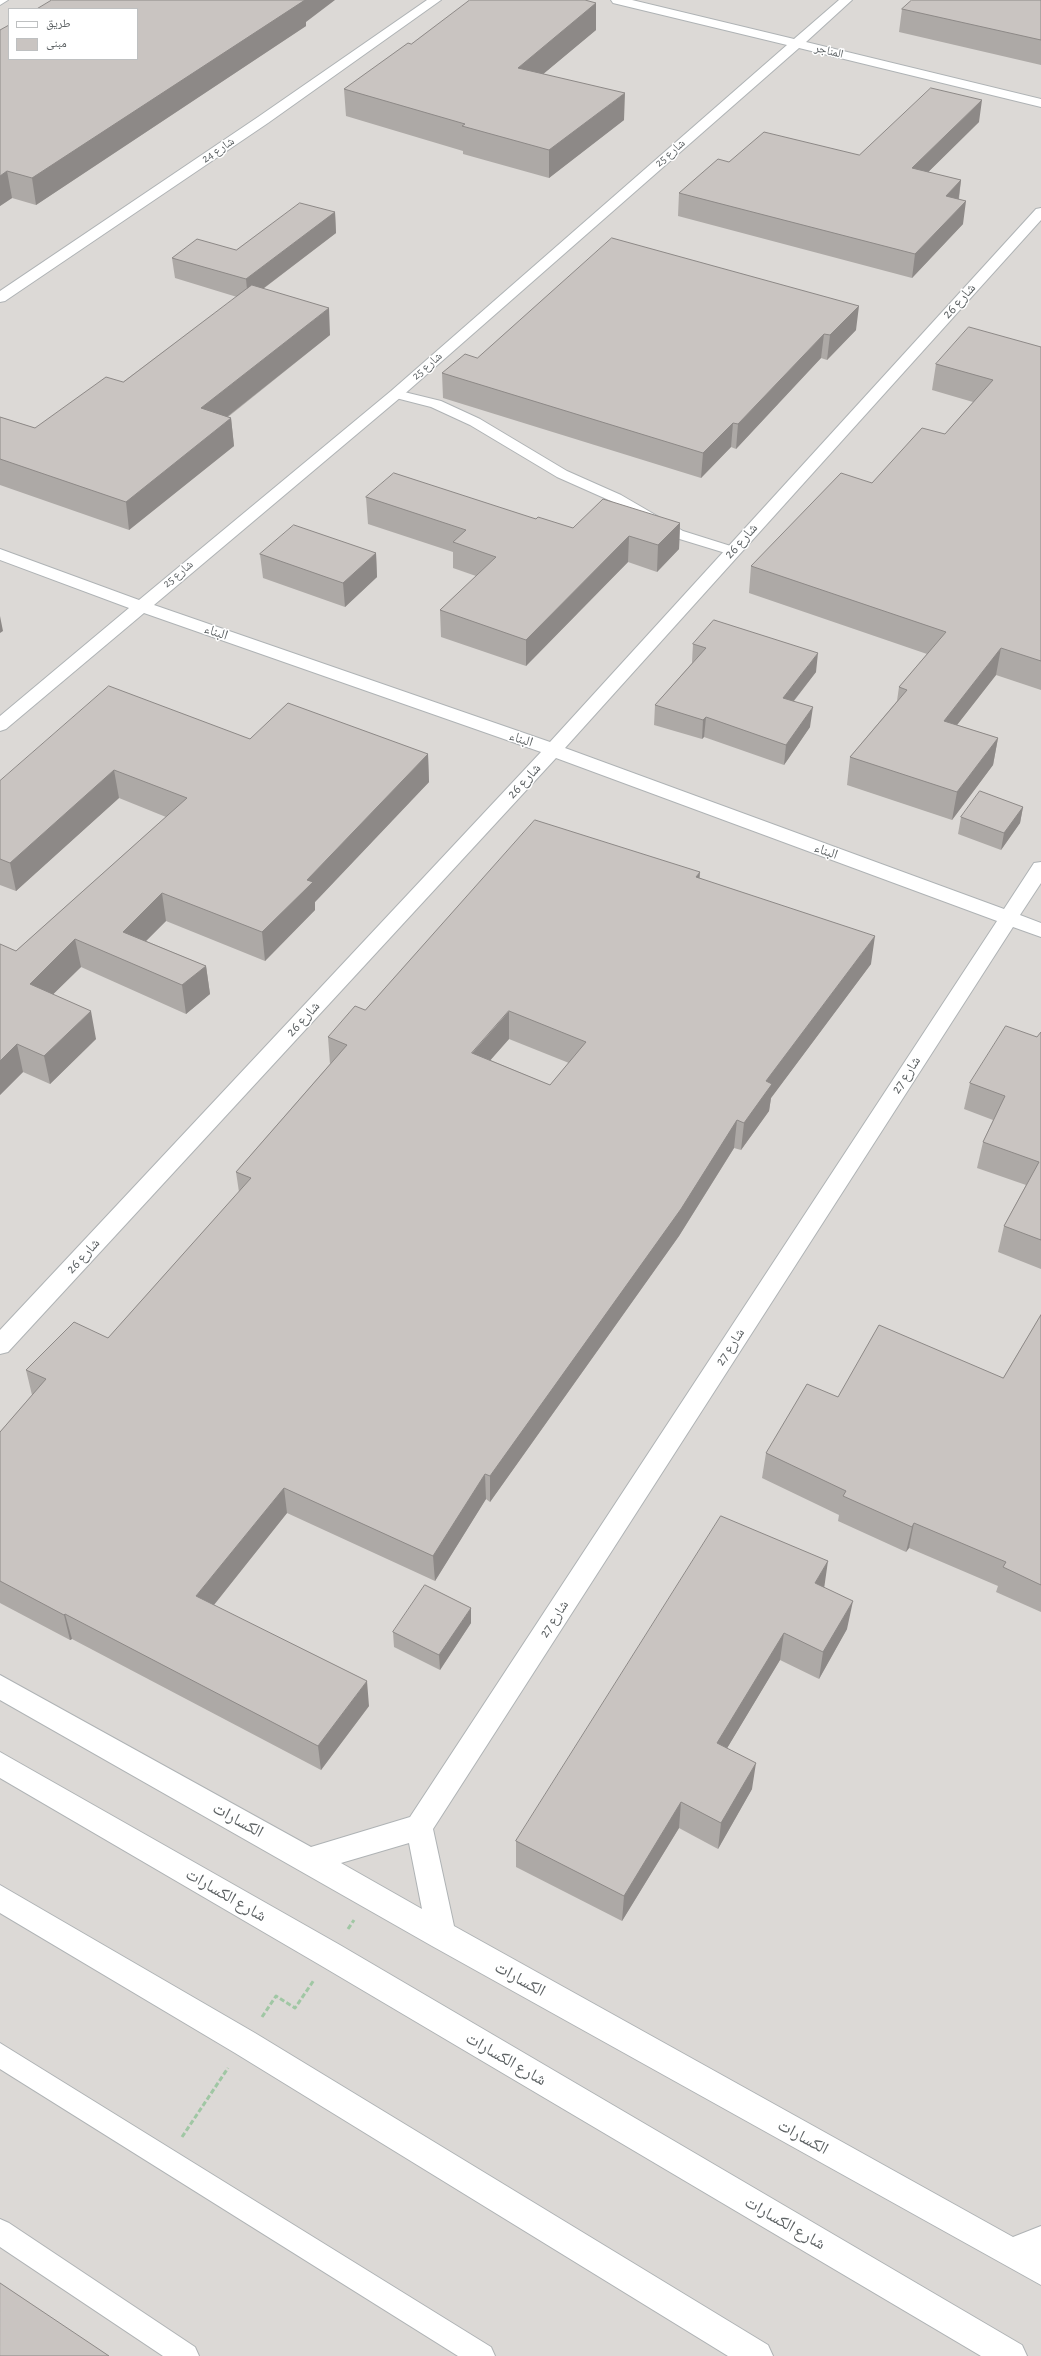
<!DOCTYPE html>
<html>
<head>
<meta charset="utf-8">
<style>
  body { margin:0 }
  #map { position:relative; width:1041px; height:2356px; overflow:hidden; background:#ede9e4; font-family:"Alegreya Sans","Noto Naskh Arabic",sans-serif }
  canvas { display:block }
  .legend { position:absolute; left:8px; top:8px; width:130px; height:52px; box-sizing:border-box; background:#fff; border:1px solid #bec0c1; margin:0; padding:5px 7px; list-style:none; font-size:12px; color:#5c6163 }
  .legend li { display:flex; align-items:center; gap:8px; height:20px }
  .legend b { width:20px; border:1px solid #bec0c1 }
</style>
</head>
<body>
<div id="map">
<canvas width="1041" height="2356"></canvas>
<ul class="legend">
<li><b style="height:5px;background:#fff"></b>طريق</li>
<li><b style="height:11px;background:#c9c4c1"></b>مبنى</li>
</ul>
</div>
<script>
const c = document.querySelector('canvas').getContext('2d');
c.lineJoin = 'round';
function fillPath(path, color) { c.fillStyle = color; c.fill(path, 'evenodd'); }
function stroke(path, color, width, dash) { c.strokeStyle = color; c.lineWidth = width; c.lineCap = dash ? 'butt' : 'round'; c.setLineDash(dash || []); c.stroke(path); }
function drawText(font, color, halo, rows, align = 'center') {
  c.font = font + ' "Alegreya Sans","Noto Naskh Arabic",sans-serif'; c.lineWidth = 3; c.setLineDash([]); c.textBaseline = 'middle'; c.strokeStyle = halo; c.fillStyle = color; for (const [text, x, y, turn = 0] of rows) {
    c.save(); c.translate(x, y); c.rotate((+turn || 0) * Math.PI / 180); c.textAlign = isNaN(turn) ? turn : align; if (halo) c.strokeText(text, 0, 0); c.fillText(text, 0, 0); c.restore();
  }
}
const industrial = new Path2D(`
  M0 0H1041V2356H0ZM9 9H137V59H9Z`);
const path = new Path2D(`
  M348 1929 354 1920
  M262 2017 276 1996 295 2008 314 1980
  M182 2137 228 2068`);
const service = new Path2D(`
  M396 390 441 401 480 419 567 471 621 495 683 531 737 548 739 551 732 555 673 537 611 501 557 477 470 425 431 407 392 397 390 394 392 391Z
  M0 2043 491 2347 495 2356H458L0 2069Z
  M0 2219 9 2223 195 2347 199 2356H163L0 2247Z`);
const minor = new Path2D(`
  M0 0H8L0 5Z
  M427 0H441L268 123 5 301 0 302V291L258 117Z
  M611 0H632L794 39 839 0H852L806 42 1041 99V107L799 48 401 397 154 605 550 742 1036 209 1041 208V220L565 748 1004 909 1034 863 1041 862V883L1020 915 1041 923V937L1013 927 433 1829 454 1926 1013 2237 1041 2226V2285L432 1946 0 1700V1675L311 1847 410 1817 997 921 556 758 8 1352 0 1354V1330L541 752 144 613 6 729 0 731V716L129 608 0 560V549L139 600 391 391 787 45 613 3ZM409 1843 422 1909 341 1863Z`);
const tertiary = new Path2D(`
  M0 1752 340 1945 1022 2345 1027 2356H981L320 1965 0 1778Z
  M0 1885 255 2033 768 2345 773 2356H728L235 2053 0 1913Z`);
const wall = new Path2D(`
  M1041 0V65L899 32 902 9Z
  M596 3V30L543 74 624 120 549 178 463 154V151L346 116 344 89 411 44Z
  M306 22V26L36 205 12 198 0 206V30Z
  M979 122 928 172 961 180 959 199 963 224 912 278 678 216 679 193 729 162 859 155Z
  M335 212 336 233 263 289 330 335 228 417 231 418 234 446 129 530 0 485V417L35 428 123 382 237 297 175 278 172 258 236 250Z
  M856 330 827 360 821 358 736 449 731 447 701 478 443 398 442 373 477 358Z
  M1041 347V690L996 675 957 725 998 738 993 765 952 820 847 785 850 757 897 701 899 687 927 654 749 593 751 566 872 483 945 434 973 402 932 390 936 364Z
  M366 497 536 519 573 528 680 523 679 549 657 572 628 562 526 666 441 637 440 610 476 576 453 568V552L368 524Z
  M376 553 377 577 345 607 263 578 260 554Z
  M693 644 816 672 794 701 810 727 784 765 704 737 702 739 654 725 655 705 692 663Z
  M250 739 428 754 429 782 315 902V910L265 961 166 921 146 941 206 966 210 994 186 1014 81 967 53 994 96 1039 50 1084 23 1072 0 1095 16 951 166 817 119 798 16 891 0 885V781Z
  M1023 807 1020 823 1001 850 958 834 961 817Z
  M700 878 871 964 771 1098 769 1111 741 1150 734 1148 679 1236 490 1502 486 1499 435 1581 287 1513 214 1605 369 1706 321 1770 72 1639 70 1640 0 1603V1432L32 1395 26 1370 108 1338 239 1192 236 1172 330 1064 328 1037 365 1010ZM509 1039 569 1063 550 1085 490 1060Z
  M1041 1032V1269L998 1252 1004 1226 1026 1185 977 1168 983 1142 993 1120 964 1109 970 1083 1037 1037Z
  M1041 1315V1612L996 1592 998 1586 909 1548 906 1552 838 1521 839 1515 762 1478 766 1453 838 1397 1003 1378Z
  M824 1587 847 1629 819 1679 780 1660 727 1748 752 1789 718 1849 679 1828 622 1921 516 1867V1841Z
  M471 1623 440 1670 394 1647 393 1632Z`);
const shadedWall = new Path2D(`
  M301 0H335L306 22V26L36 205 32 178Z
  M596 3V30L518 95V68Z
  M625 93 624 120 549 178V150Z
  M982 100 979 122 909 191 912 168Z
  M7 171 12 198 0 206V176Z
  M961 180 958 203 946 196Z
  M966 201 963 224 912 278 915 254Z
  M335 212 336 233 248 300 246 279Z
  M859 306 856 330 827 360 830 335Z
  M329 308 330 335 204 435 201 408Z
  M824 334 821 358 736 449 738 424Z
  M231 418 234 446 129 530 126 502Z
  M733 423 731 447 701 478 703 453Z
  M680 523 679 549 657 572 658 545Z
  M629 536 628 562 526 666V640Z
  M376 553 377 577 345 607 343 583Z
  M0 616 3 631 0 633Z
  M1001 648 996 675 939 748 944 721Z
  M818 653 816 672 781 717 783 698Z
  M813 707 810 727 784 765 786 745Z
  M706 717 704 737 702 739 703 720Z
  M998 738 993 765 952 820 957 792Z
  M428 754 429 782 315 902V910L265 961 262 932 307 880Z
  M114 770 119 798 16 891 10 863Z
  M1023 807 1020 823 1001 850 1004 833Z
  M700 872 698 900 696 877Z
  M162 893 166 921 127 960 123 932Z
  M875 936 871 964 771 1098 769 1111 741 1150 744 1123 766 1081Z
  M75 939 81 967 35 1012 30 984Z
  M206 966 210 994 186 1014 182 985Z
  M91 1011 96 1039 50 1084 44 1056Z
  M509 1011V1039L473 1080 472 1053Z
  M17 1044 23 1072 0 1095V1061Z
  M737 1120 734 1148 679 1236 490 1502V1476Z
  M485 1474 486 1499 435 1581 433 1556Z
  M284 1488 287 1513 201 1621 196 1596Z
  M914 1523 909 1548 906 1552 912 1527Z
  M828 1561 824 1589 815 1583Z
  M853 1601 847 1629 819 1679 823 1652Z
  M471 1608V1623L440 1670 439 1655Z
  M65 1614 72 1639 70 1640 64 1615Z
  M784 1633 780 1660 714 1770 717 1743Z
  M367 1681 369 1706 321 1770 318 1746Z
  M756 1763 752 1789 718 1849 721 1823Z
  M681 1802 679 1828 622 1921 624 1896Z`);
const building = new Path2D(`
  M52 0H305L32 178 7 171 0 176V30L9 25V59H137V9H37Z
  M470 0H585L596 3 518 68 625 93 549 150 462 126 465 124 344 89 408 43 411 44Z
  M912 0H1041V40L902 9Z
  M931 88 982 100 912 168 961 180 946 196 966 201 915 254 679 193 718 159 729 162 764 132 859 155Z
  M300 203 335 212 246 279 172 258 197 239 236 250Z
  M612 238 859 306 830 335 824 334 738 424 733 423 703 453 442 373 465 354 477 358Z
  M252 285 329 308 201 408 231 418 126 502 0 459V417L35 428 106 377 123 382Z
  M969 327 1041 347V661L1001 648 944 721 998 738 957 792 850 757 907 690 899 687 946 632 751 566 841 473 872 483 922 428 945 434 993 380 936 364Z
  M394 473 536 519 538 517 573 528 603 499 680 523 658 545 629 536 526 640 440 610 496 557 453 542 466 530 366 497Z
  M294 525 376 553 343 583 260 554Z
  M714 620 818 653 783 698 813 707 786 745 706 717 703 720 655 705 706 648 693 644Z
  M109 686 250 739 288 703 428 754 307 880 313 882 262 932 162 893 123 932 206 966 182 985 75 939 30 984 91 1011 44 1056 17 1044 0 1061V944L16 951 187 798 114 770 10 863 0 859V781Z
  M980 791 1023 807 1004 833 961 817Z
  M535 820 700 872 696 877 875 936 766 1081 772 1084 744 1123 737 1120 681 1209 490 1476 485 1474 433 1556 284 1488 196 1596 367 1681 318 1746 65 1614 64 1615 0 1581V1432L46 1379 26 1370 74 1322 108 1338 251 1178 236 1172 347 1045 328 1037 355 1006 365 1010ZM509 1011 586 1042 550 1085 472 1053Z
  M1006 1026 1037 1037 1041 1032V1240L1004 1226 1039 1162 983 1142 1005 1096 970 1083Z
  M1041 1315V1585L1003 1567 1006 1562 914 1523 912 1527 843 1496 846 1491 766 1453 807 1384 838 1397 879 1325 1003 1378Z
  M721 1516 828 1561 815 1583 853 1601 823 1652 784 1633 717 1743 756 1763 721 1823 681 1802 624 1896 516 1841Z
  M425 1585 471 1608 439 1655 393 1632Z
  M0 2283 109 2356H0Z`);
const farStreetnames = [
  ["المناجر",829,51,14],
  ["شارع 24",218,150,-34],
  ["شارع 25",670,153,-41],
  ["شارع 25",427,366,-41],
  ["شارع 25",178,574,-40]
];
const streetNames = [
  ["شارع 26",959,301,-48],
  ["شارع 26",741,541,-48],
  ["البناء",216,632,19],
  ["البناء",521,739,19],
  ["شارع 26",524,781,-47],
  ["البناء",826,851,20],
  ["شارع 26",303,1019,-47],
  ["شارع 27",906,1075,-57],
  ["شارع 26",83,1256,-47],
  ["شارع 27",730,1347,-57],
  ["شارع 27",554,1619,-57]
];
const nearStreetnames = [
  ["الكسارات",238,1820,29],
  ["شارع الكسارات",226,1895,30],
  ["الكسارات",520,1979,29],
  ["شارع الكسارات",506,2059,30],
  ["الكسارات",803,2137,29],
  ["شارع الكسارات",785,2223,30]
];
fillPath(industrial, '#dcd9d6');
stroke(service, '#afb3b5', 2);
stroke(minor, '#afb3b5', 2);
stroke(tertiary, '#afb3b5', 2);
stroke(path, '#a0c7a4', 3, [5, 2.5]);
fillPath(service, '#fff');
fillPath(minor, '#fff');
fillPath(tertiary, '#fff');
fillPath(wall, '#ada9a6');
fillPath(shadedWall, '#8d8987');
fillPath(building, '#c9c4c1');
stroke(building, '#8d8987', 1);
drawText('12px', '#5c6163', '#fff', farStreetnames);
drawText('14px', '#5c6163', '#fff', streetNames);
drawText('17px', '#5c6163', '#fff', nearStreetnames);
</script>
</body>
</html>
